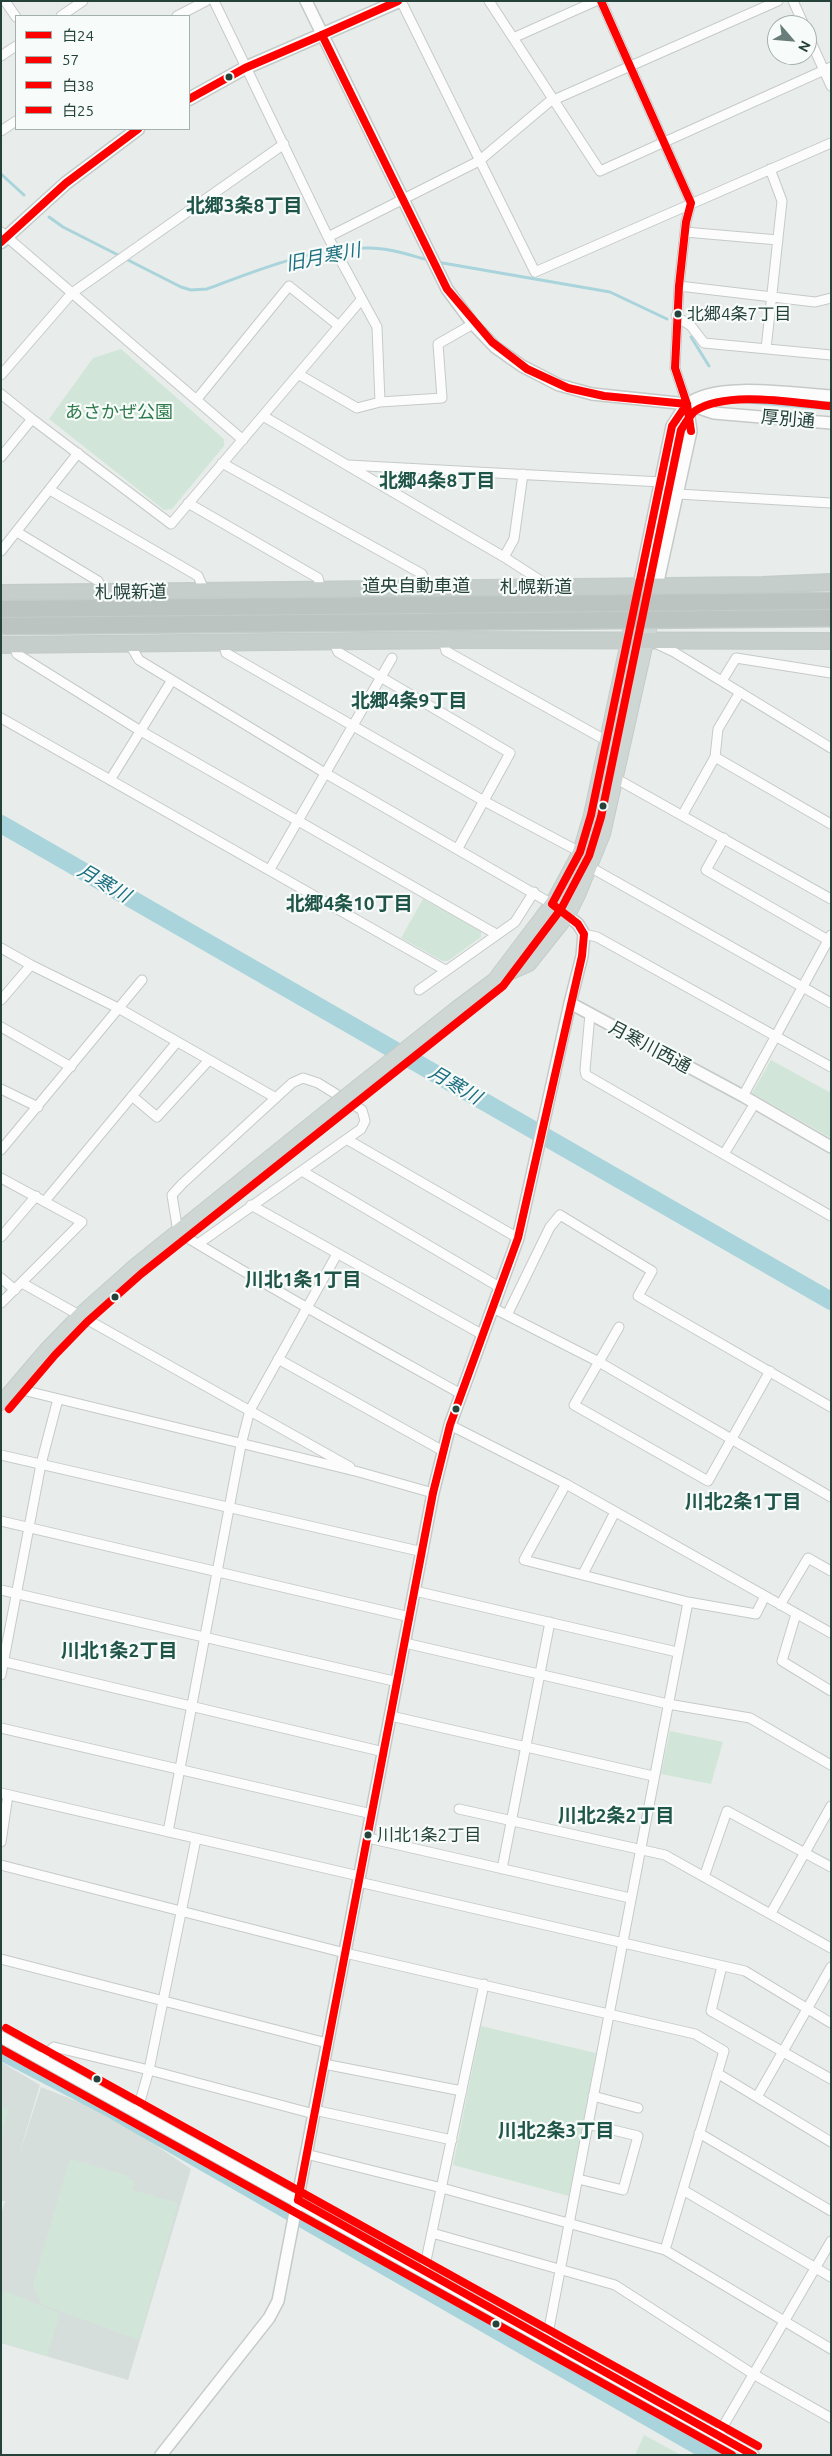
<!DOCTYPE html>
<html>
<head>
<meta charset="utf-8">
<style>
  body { margin:0 }
  #map { position:relative; width:832px; height:2456px; overflow:hidden; background:#e8edeb; font-family:Ubuntu,"Noto Sans JP",sans-serif }
  canvas { display:block }
  .frame { position:absolute; inset:0; border:2px solid #24423a; pointer-events:none }
  .legend { position:absolute; left:15px; top:15px; width:175px; height:115px; box-sizing:border-box; background:#f7fbf9; border:1px solid #a3b1ad; margin:0; padding:6px 9px; list-style:none; font-size:15px; color:#24423a }
  .legend li { display:flex; align-items:center; gap:10px; height:25px }
  .legend b { width:25px; border:1px solid #a3b1ad }
  .north { position:absolute; left:767px; top:15px; width:50px; height:50px; box-sizing:border-box; background:#f7fbf9; border:1px solid #a3b1ad; border-radius:50%; rotate:117deg; font-size:14px; font-weight:700; line-height:20px; text-align:center; color:#24423a }
  .north::after { content:''; display:block; margin:auto; width:18px; height:22px; background:#697e78; clip-path:polygon(50% 0,100% 100%,50% 72%,0 100%) }
</style>
</head>
<body>
<div id="map">
<canvas width="832" height="2456"></canvas>
<div class="frame"></div>
<ul class="legend">
<li><b style="height:6px;background:#f00"></b>白24</li>
<li><b style="height:6px;background:#f00"></b>57</li>
<li><b style="height:6px;background:#f00"></b>白38</li>
<li><b style="height:6px;background:#f00"></b>白25</li>
</ul>
<div class="north">N</div>
</div>
<script>
const c = document.querySelector('canvas').getContext('2d');
c.lineJoin = 'round';
function fillPath(path, color) { c.fillStyle = color; c.fill(path, 'evenodd'); }
function stroke(path, color, width, dash) { c.strokeStyle = color; c.lineWidth = width; c.lineCap = dash ? 'butt' : 'round'; c.setLineDash(dash || []); c.stroke(path); }
function drawText(font, color, halo, rows, align = 'center') {
  c.font = font + ' Ubuntu,"Noto Sans JP",sans-serif'; c.lineWidth = 4.5; c.setLineDash([]); c.textBaseline = 'middle'; c.strokeStyle = halo; c.fillStyle = color; for (const [text, x, y, turn = 0] of rows) {
    c.save(); c.translate(x, y); c.rotate((+turn || 0) * Math.PI / 180); c.textAlign = isNaN(turn) ? turn : align; if (halo) c.strokeText(text, 0, 0); c.fillText(text, 0, 0); c.restore();
  }
}
const built = new Path2D(`
  M1 2062 40 2085 18 2158 41 2087 84 2104 139 2134 191 2169 128 2380 1 2343V2214L5 2201H1Z`);
const green = new Path2D(`
  M121 349 224 439V446L172 509 164 510 49 419 93 358Z
  M423 899 481 931V937L448 961H442L401 938Z
  M771 1060 831 1093V1138L752 1093Z
  M670 1731 723 1742 711 1784 661 1774Z
  M481 2026 596 2053 569 2196 453 2165Z
  M1 2107 9 2110 1 2135Z
  M70 2159 129 2176 128 2179 134 2181 132 2190 178 2203 139 2340 41 2304 33 2285Z
  M4 2291 60 2313 47 2356 1 2342V2302Z
  M644 2435 681 2455H635Z`);
const stream = new Path2D(`
  M1 174 24 195
  M49 217 63 227 181 287 191 290 207 289C258 270 313 247 369 248 389 248 409 255 428 260
  M437 262 610 292 667 319
  M691 337 709 366
  M735 401 831 409`);
const river = new Path2D(`
  M1 824 831 1301
  M1 2051 106 2106 714 2455`);
const minor = new Path2D(`
  M5 1 16 17
  M214 1 328 237 377 327 380 402
  M401 1 535 272 831 143
  M489 1 600 171 831 67
  M601 1 691 203 686 222 679 286 675 368 687 404
  M793 1 804 25
  M61 16 83 1
  M177 16 206 1
  M807 33 831 86
  M513 38 596 1
  M1 56 16 46
  M1 131 16 121
  M1 232 243 440
  M685 232 778 240
  M328 237 479 161 549 102 778 1
  M679 286 815 302 831 298
  M676 316 691 326 704 343 831 355
  M766 349 782 201 770 169
  M298 374 357 408 380 402 442 398 438 344 473 324
  M1 375 72 293 284 144
  M1 394 32 419 1 457
  M197 399 289 286 339 326
  M263 416 504 557 549 586
  M32 419 171 524 361 300
  M222 463 422 574 428 588
  M348 465 680 483
  M50 490 198 576 204 590
  M678 494 831 503
  M188 503 318 578 321 590
  M17 532 98 581 103 592
  M1 551 78 453
  M504 557 514 539 523 474
  M443 640 446 651 607 741
  M333 641 338 652 510 753 458 848
  M223 642 226 653 484 801 580 852
  M129 643 139 660 325 773 552 904
  M13 644 17 654 139 730 496 934
  M657 644 674 652 831 748
  M722 681 736 658 831 673
  M1 718 445 970
  M715 757 831 824
  M615 778 831 899
  M110 780 172 680
  M683 814 715 757 718 729 740 692
  M724 838 706 870 828 940
  M590 867 831 1003
  M270 869 392 658
  M584 934 597 937 831 1067
  M1 948 31 965 120 1009 276 1098
  M419 990 515 922 534 892
  M1 1000 31 965
  M590 1014 585 1070 586 1075 831 1216
  M1 1027 71 1067
  M1 1089 38 1107
  M132 1096 157 1117 209 1060
  M743 1096 831 935
  M348 1140 518 1238
  M1 1150 142 980
  M724 1154 755 1103
  M302 1171 501 1288
  M1 1178 82 1222 1 1303
  M45 1201 177 1042
  M251 1205 483 1335
  M1 1237 36 1196
  M198 1244 361 1129 365 1121 362 1110 318 1083 303 1078 292 1083 182 1184 172 1195 178 1232C271 1289 366 1341 461 1394
  M1 1278 15 1290
  M22 1283 350 1467
  M493 1308 599 1362 831 1497
  M507 1315 550 1227 560 1215 652 1271 638 1296 831 1407
  M619 1327 574 1405 708 1481 770 1371
  M278 1359 443 1451
  M14 1388 359 1472 433 1493
  M450 1425 566 1484 831 1633
  M1 1455 423 1552
  M566 1484 524 1560 688 1602 756 1614 765 1596
  M1 1521 410 1617
  M583 1574 615 1512
  M1 1590 398 1682
  M415 1591 677 1652
  M780 1605 808 1558 831 1571
  M796 1614 782 1661 831 1691
  M405 1643 668 1704 750 1718 831 1765
  M1 1661 384 1752
  M1 1675 41 1464 58 1399
  M391 1716 653 1776
  M1 1728 372 1814
  M1 1793 359 1876
  M459 1809 665 1855 831 1948
  M168 1832 241 1445 250 1410 337 1254
  M368 1838 630 1898
  M1 1842 8 1795
  M1 1865 345 1953 695 2034 724 2051 665 2250
  M502 1869 550 1622
  M704 1877 727 1811 831 1867
  M359 1882 745 1971 831 2023
  M771 1913 831 1806
  M1 1959 327 2043
  M722 1966 711 2011 831 2079
  M41 2058 54 2047 149 2070 314 2114
  M324 2064 462 2091
  M717 2073 831 2142
  M593 2096 638 2108
  M757 2097 831 1967
  M314 2110 452 2140
  M137 2112 149 2070 196 1839
  M699 2133 831 2211
  M306 2154 442 2188 665 2250 831 2349
  M578 2179 623 2190 638 2136 588 2124
  M683 2190 831 2277
  M432 2233 615 2285 753 2374 831 2418
  M424 2270 484 1984
  M547 2339 688 1602
  M718 2435 831 2241`);
const tertiary = new Path2D(`
  M306 1 447 289 473 324 495 347 522 366 559 385 592 394 687 404 714 413 831 423
  M639 586 672 426C677 419 682 409 688 404 716 381 795 394 831 396
  M657 586 691 431 687 404
  M570 1003 743 1096 831 1147
  M1 2037 753 2455
  M161 2455 269 2318 278 2301 433 1493 450 1425 518 1238 570 1003 582 956 584 934 578 924 552 904`);
const secondary = new Path2D(`
  M189 99 245 68 399 1
  M1 242 66 183 138 129`);
const primary = new Path2D(`
  M496 978 552 904 580 852 591 815 635 609
  M457 1008 496 979 529 964 568 915 578 895 603 834 653 611
  M1 1403 48 1348 80 1315 135 1266 336 1104`);
const trunk = new Path2D(`
  M1 593 762 585 831 582
  M1 645 456 640 831 641`);
const primaryBridge = new Path2D(`
  M336 1104 457 1008`);
const motorwayBridge = new Path2D(`
  M1 609 831 601
  M1 626 831 618`);
const bus1 = new Path2D(`
  M601 1 691 203 686 222 679 286 675 368 687 404 691 431
  M322 35 447 289 492 342 527 369 568 388 604 396 687 404
  M322 35 398 1
  M298 2200 433 1493 450 1425 518 1238 582 956 584 934 578 924 552 904 580 852 591 815 672 426 687 404
  M298 2200 753 2455`);
const bus2 = new Path2D(`
  M9 1409 55 1355 87 1322 141 1274 503 986 561 909 589 856 601 817 681 430C685 424 689 416 695 411 727 390 794 403 830 406
  M1 2049 732 2455`);
const bus3 = new Path2D(`
  M6 2028 758 2446`);
const bus4 = new Path2D(`
  M189 99 245 68 322 35
  M1 242 66 183 138 129`);
const markers = [
  [229,77,4.5,"#24423a"],
  [678,314,4.5,"#24423a"],
  [603,806,4.5,"#24423a"],
  [115,1297,4.5,"#24423a"],
  [456,1409,4.5,"#24423a"],
  [368,1835,4.5,"#24423a"],
  [97,2079,4.5,"#24423a"],
  [496,2324,4.5,"#24423a"]
];
const busNames = [
  ["北郷4条7丁目",687,314],
  ["川北1条2丁目",377,1835]
];
const parkNames = [
  ["あさかぜ公園",119,412]
];
const streetNames = [
  ["厚別通",788,419,5],
  ["道央自動車道",416,586],
  ["札幌新道",536,587],
  ["札幌新道",131,592,-1],
  ["月寒川西通",650,1047,28]
];
const neighbourhoodNames = [
  ["北郷3条8丁目",244,206],
  ["北郷4条8丁目",437,481],
  ["北郷4条9丁目",409,701],
  ["北郷4条10丁目",349,904],
  ["川北1条1丁目",303,1280],
  ["川北2条1丁目",743,1502],
  ["川北1条2丁目",119,1651],
  ["川北2条2丁目",616,1816],
  ["川北2条3丁目",556,2131]
];
const waterNames = [
  ["旧月寒川",323,257,-11],
  ["月寒川",104,883,30],
  ["月寒川",455,1085,30]
];
fillPath(built, '#d6dedb');
fillPath(green, '#d1e6d8');
stroke(stream, '#a9d4db', 3);
stroke(river, '#a9d4db', 18);
stroke(minor, '#c5cac8', 11);
stroke(tertiary, '#c5cac8', 14);
stroke(secondary, '#c3cbc8', 15);
stroke(primary, '#c3ccc9', 16);
stroke(trunk, '#c3ccc9', 18);
stroke(minor, '#fcfcfc', 9);
stroke(tertiary, '#fcfcfc', 11);
stroke(secondary, '#fcfcfc', 12);
stroke(primary, '#cfd7d5', 14);
stroke(trunk, '#c6cecc', 15);
stroke(primaryBridge, '#c3ccc9', 16, []);
stroke(motorwayBridge, '#c3ccc9', 19, []);
stroke(primaryBridge, '#cfd7d5', 14);
stroke(motorwayBridge, '#bcc4c2', 16);
stroke(bus1, '#f00', 8);
stroke(bus2, '#f00', 8);
stroke(bus3, '#f00', 8);
stroke(bus4, '#f00', 8);
for (const [x, y, r, color] of markers) { const dot = new Path2D(); dot.arc(x, y, r, 0, 2 * Math.PI); c.fillStyle = color; c.fill(dot); stroke(dot, '#f7fbf9', 2); }
drawText('17px', '#24423a', '#f7fbf9', busNames, 'left');
drawText('18px', '#2d7a4b', '#f7fbf9', parkNames);
drawText('18px', '#24423a', '#f7fbf9', streetNames);
drawText('bold 19px', '#1f5548', '#f7fbf9', neighbourhoodNames);
drawText('italic 19px', '#1c6f80', '#f7fbf9', waterNames);
</script>
</body>
</html>
